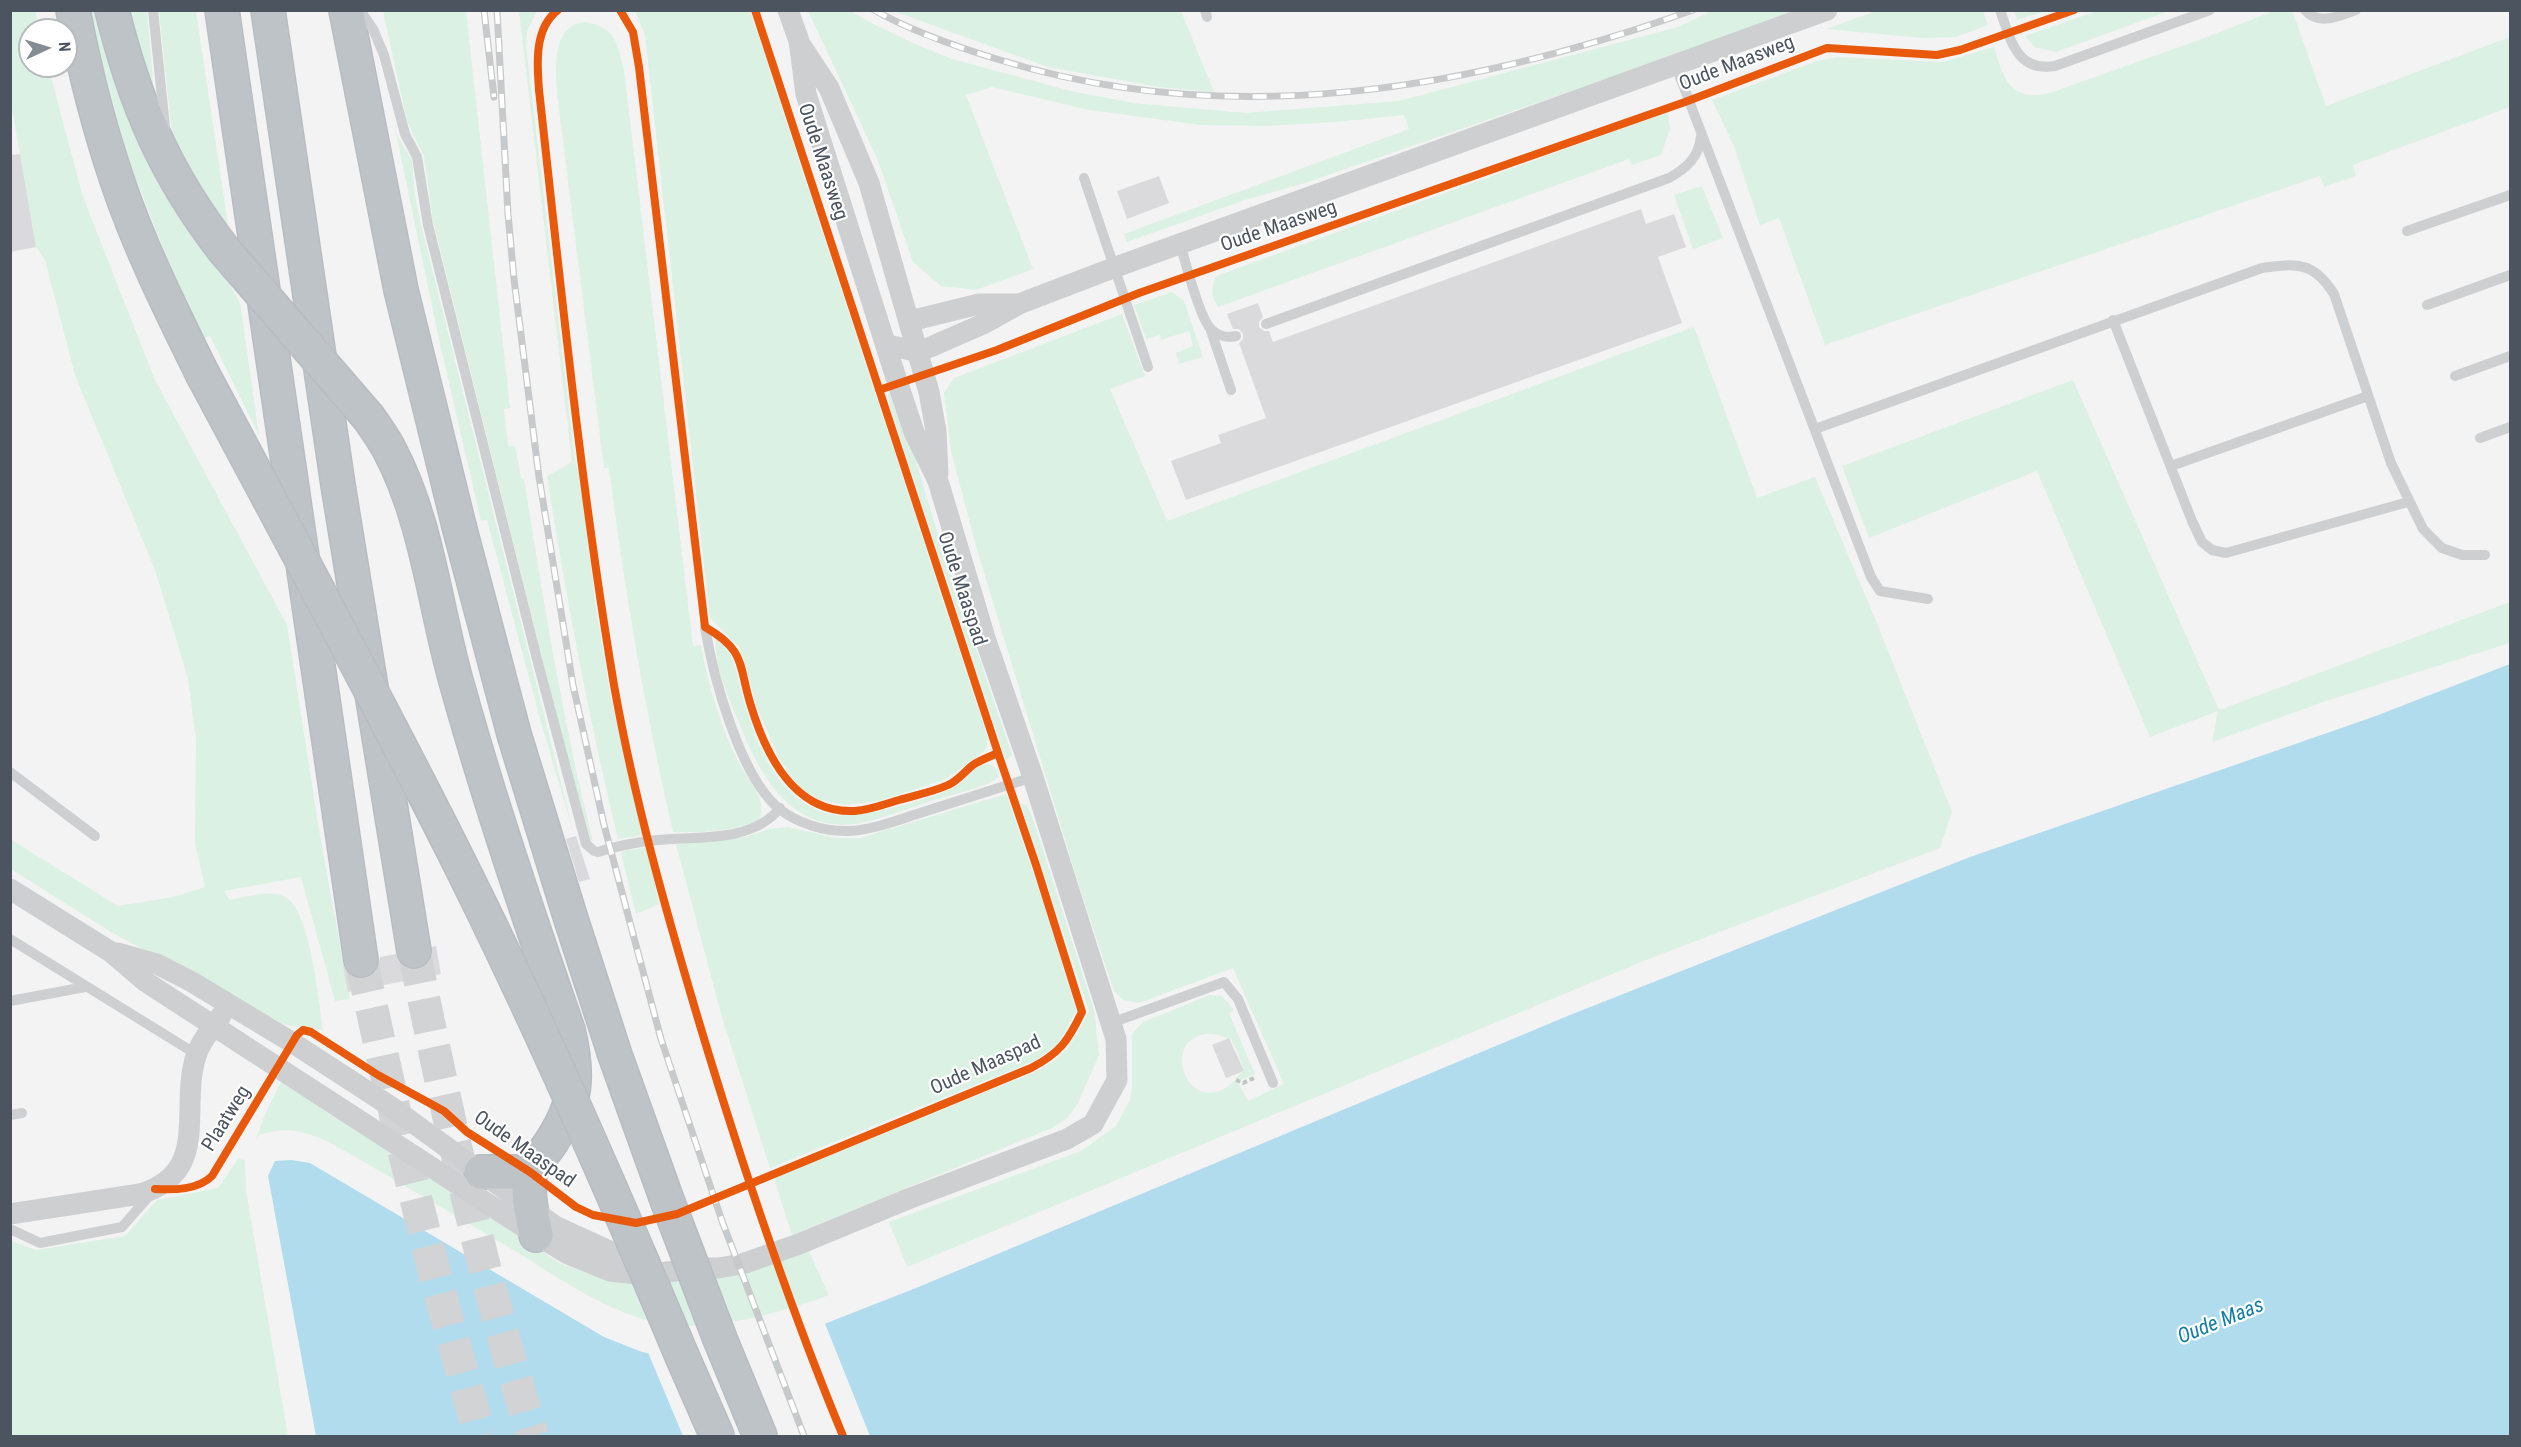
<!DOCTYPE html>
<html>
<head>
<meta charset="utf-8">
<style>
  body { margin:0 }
  #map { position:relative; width:2521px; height:1447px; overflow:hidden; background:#f4f3f3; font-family:"Roboto Condensed",sans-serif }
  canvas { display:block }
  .frame { position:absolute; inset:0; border:12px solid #4b545f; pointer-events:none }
  .north { position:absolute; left:18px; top:18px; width:60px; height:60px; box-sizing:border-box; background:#fff; border:2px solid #b7bbbf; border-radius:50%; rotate:86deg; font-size:16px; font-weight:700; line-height:24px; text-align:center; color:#4b545f }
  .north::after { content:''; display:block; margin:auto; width:21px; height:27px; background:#868c93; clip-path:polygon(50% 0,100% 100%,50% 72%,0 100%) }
</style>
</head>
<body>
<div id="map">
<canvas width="2521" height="1447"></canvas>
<div class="frame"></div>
<div class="north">N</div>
</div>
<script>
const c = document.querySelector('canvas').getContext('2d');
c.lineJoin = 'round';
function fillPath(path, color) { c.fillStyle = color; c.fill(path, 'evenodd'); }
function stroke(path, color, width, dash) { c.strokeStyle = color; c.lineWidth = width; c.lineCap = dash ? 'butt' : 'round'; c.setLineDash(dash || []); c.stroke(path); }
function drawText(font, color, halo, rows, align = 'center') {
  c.font = font + ' "Roboto Condensed",sans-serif'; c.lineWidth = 4.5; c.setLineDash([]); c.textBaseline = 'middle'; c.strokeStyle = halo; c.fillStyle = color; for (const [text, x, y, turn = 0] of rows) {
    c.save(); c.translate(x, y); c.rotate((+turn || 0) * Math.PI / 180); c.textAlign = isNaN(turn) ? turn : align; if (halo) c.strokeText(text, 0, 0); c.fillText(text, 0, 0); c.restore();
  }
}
const green = new Path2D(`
  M35 10 39 30H30V66H48L83 197 155 380 287 625 320 836 350 999 335 1001 301 877 224 891 230 900C247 897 269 889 285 897 310 909 319 1002 323 1030L285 1025 109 931 11 869 10 839 118 906 173 897 205 887 195 843 196 740 188 678 155 570 75 375 45 260 36 247 10 97 11 11Z
  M2014 10H2045V11L2017 20Z
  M2292 10 2326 106 2510 37V107L2353 165 2356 176 2324 187 2320 176 1825 345 1779 218 1760 225 1734 146 1712 100 1817 61 1837 57 1943 62 1994 47C2004 81 2011 102 2050 93L2199 40 2274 11Z
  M88 11H107L188 207 240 303 259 435 210 336 203 339 182 297 128 158Z
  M123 11H147L156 117Z
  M159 11H196L228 225 211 217 178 156 172 135Z
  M383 11H466L510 408 504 409 508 446H515L521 478 524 479C543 600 563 722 593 842L590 840 578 801 433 221 424 156 407 121Z
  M519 11H537L527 31 526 45 575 462 579 471 596 609 610 694 643 835 618 839C589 719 566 598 547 476L572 462Z
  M635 11H750L987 736V747L984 751 946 779 879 801 844 805 818 799 800 788 779 759 756 705 743 656 739 647 710 618 645 35Z
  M808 11H851L869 22 915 44 952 59 1071 91 1133 103 1246 113 1399 101 1678 27 1712 11H1803L1305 183 1245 200 1127 242 1124 234 1409 129 1404 115 1336 122 1268 126 1201 125 1089 110 992 87 966 95 1033 269 976 290 941 286 913 262 877 158Z
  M893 11H1181L1214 92 1159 87 1048 67Z
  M1876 11H1983L1988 25 1956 37 1923 38 1826 29Z
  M2097 11H2169L2056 52 2034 47 2025 36Z
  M584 22C616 27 617 42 624 70L693 646 701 645C708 685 721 729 740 765 749 782 768 800 759 820 734 831 701 833 673 832 645 710 625 593 609 468H604L558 101C556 76 549 26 584 22Z
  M1668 112 1670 129 1661 155 1632 165 1629 159 1218 307C1211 296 1211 288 1216 276Z
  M393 119 397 135 412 161 415 197 421 225 574 834 542 726 487 520 481 521 440 344Z
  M1702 186 1723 238 1693 249 1674 195Z
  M1172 292 1184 301 1203 357 1179 364 1176 353 1193 346 1189 331 1161 340 1160 335 1146 339 1134 305Z
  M1122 314 1145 376 1110 389 1167 521 1694 327 1757 498 1815 477 1877 623 1952 812 1940 848 1646 960 907 1267 889 1222 1081 1151 1116 1126 1130 1100 1132 1088V1034L1143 1022 1210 995 1222 996 1234 1010 1229 1013 1255 1074 1241 1080 1235 1078 1244 1071 1238 1052 1230 1038C1222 1037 1215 1033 1207 1034 1157 1039 1190 1123 1234 1081L1239 1084 1248 1101 1284 1084 1233 968 1139 1003 1123 1000 1114 991 1079 886 976 546 951 451 944 393 954 378Z
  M2073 380 2219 710 2510 602V643L2323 702 2212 742 2218 711 2150 737 2037 471 1869 538 1842 466Z
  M895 392 939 538 1012 755 1006 761 890 407 888 394Z
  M716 639C736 655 736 672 742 695 756 745 779 805 835 815 859 819 933 799 955 787 965 782 973 767 984 765 994 763 997 769 999 777 988 787 947 796 931 801 909 808 887 817 865 822 795 838 760 778 739 722 729 698 714 666 716 639Z
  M1006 794 1044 905 1076 1011 1058 1044 1036 1060 770 1168 723 1021 676 844 746 837 769 829 788 827 836 838H860Z
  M1021 804 1027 805 1033 819 1094 1010 1099 1055 1077 1105 1067 1118 1052 1128 792 1235 774 1178 1035 1072C1066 1057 1074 1041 1089 1011Z
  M646 848 659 904 636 914 621 853 627 850Z
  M281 1082 366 1135 561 1264 610 1281 805 1243 829 1295C783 1312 713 1332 664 1324 608 1314 558 1277 510 1248 450 1212 390 1177 329 1142 301 1131 289 1126 259 1135L255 1142 266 1112Z
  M238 1159 245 1160 246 1191 288 1436H11V1241L36 1250 125 1236 157 1200 218 1188Z`);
const water = new Path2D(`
  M2510 664V1436H316L268 1176 275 1161 291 1160 310 1163 604 1337 642 1352 679 1358 719 1354 814 1328 916 1288 1570 1015 1970 857 2373 717Z`);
const pier = new Path2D(`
  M824 1321 870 1436H683L647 1350 680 1355 718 1351Z`);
const building = new Path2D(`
  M20 154 36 247 10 252V155Z
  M1159 176 1169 203 1127 219 1117 191Z
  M1641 209 1646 224 1674 214 1686 247 1658 257 1682 323 1186 500 1171 461 1221 443 1218 435 1266 418 1239 343 1243 339V334L1239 329H1233L1227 314 1258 303 1263 317 1259 322V327L1264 331H1269L1273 342Z
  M576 836 590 879 579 882 566 839Z
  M436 946 441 974 348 992 343 965 347 972 354 977 364 978 373 974 378 967 380 957 396 954 399 962 407 968 418 969 426 965 432 957V947Z
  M1229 1038 1244 1071 1226 1078 1212 1045Z`);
const motorwayTunnel = new Path2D(`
  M414 951C447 1114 482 1277 533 1436
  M361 960 400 1135 437 1283 480 1436`);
const path = new Path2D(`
  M1236 1080 1243 1083 1254 1078`);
const service = new Path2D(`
  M153 10 165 127
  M360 10 373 29 384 55 405 134 417 157 428 225 537 659 586 844 594 851 598 852C617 846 637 842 657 840 697 836 752 843 780 808
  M1205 10 1207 17
  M2000 10C2011 40 2016 72 2055 66L2210 10
  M2305 10C2319 26 2339 16 2356 10
  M1675 64 1871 577 1880 591 1928 599
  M1084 178 1148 367
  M2407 231 2510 195
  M1180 243C1185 261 1199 316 1210 328 1217 336 1227 338 1236 336
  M2427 305 2510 275
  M2113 320 2192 521 2202 542 2212 550 2226 553 2408 502
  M1266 324 1669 178C1687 168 1699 157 1701 136
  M1210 328 1231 390
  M2455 376 2510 356
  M1815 429 2262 268C2298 263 2314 262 2334 294L2391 463 2423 529 2442 548 2462 555H2485
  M2480 438 2510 427
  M2171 466 2368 396
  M705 627C713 676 739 773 777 807 796 823 824 832 849 831 873 830 897 820 920 813 957 801 995 789 1033 777
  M10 772 95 836
  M10 939 196 1054
  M10 1001 85 987
  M1111 1023 1224 982 1238 999 1273 1083
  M10 1115 22 1113
  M10 1229 40 1243 122 1227 150 1195`);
const minor = new Path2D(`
  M802 47 829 88 869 183 929 392 936 431 938 474
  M910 321 979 304H1018
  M888 345 919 352 983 324 1019 304 1113 268 1827 10
  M10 889 111 952 146 982 536 1235 568 1254 610 1271 646 1275 696 1268H718L742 1264 799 1244 908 1199 1067 1139 1093 1124 1117 1080 1116 1039 1033 777 986 641 938 481 914 432 898 384 806 94 799 41 788 10
  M118 953 157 964 192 982 293 1043 390 1106 555 1226 616 1254 650 1261
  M10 1214 140 1194C212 1172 179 1109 196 1056 200 1042 212 1028 221 1016`);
const motorway = new Path2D(`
  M73 10C84 68 98 124 117 180 139 246 171 310 202 373
  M112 10C135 103 165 174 224 250
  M222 10 361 960
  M268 10 338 485 414 951
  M346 10 401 290 459 526
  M369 418C376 428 383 438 389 449 428 522 435 610 458 688 490 803 529 917 568 1030 579 1076 577 1103 550 1144 544 1153 532 1166 530 1175 527 1196 532 1215 536 1235
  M481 1172H530
  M720 1339 760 1436
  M682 1356 717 1436`);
const rail = new Path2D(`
  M484 10 494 97
  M497 10 508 214 514 279 539 477 573 685 604 825 661 1039 722 1221 804 1436
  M874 10C913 32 957 47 1000 60 1232 131 1469 90 1693 10`);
const motorwayBridge = new Path2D(`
  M224 250 369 418
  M202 373C287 532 372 689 453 850 536 1015 610 1185 682 1356
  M459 526 514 734 570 916 615 1055 667 1200 720 1339`);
const cycleway = new Path2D(`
  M558 10C534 28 537 64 539 90 561 288 581 488 614 685 634 799 666 911 699 1022 741 1162 787 1301 843 1436
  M620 10 633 32 639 67 705 627C747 651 738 665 751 706 766 755 794 814 855 811 870 810 885 804 899 800 915 795 933 792 948 785 958 781 964 772 973 765 980 760 989 757 998 753
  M879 390 997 350 1139 293 1685 102 1827 48 1937 55 1960 50 2074 10
  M155 1189C174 1190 198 1190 212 1176L297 1035 303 1030 311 1032 378 1075 444 1111 467 1132 530 1172 576 1207 593 1215 636 1223 677 1214 1031 1068C1060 1053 1068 1041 1082 1012L1036 865 998 753 755 10`);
const streetNames = [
  ["Oude Maasweg",1737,64,-21],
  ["Oude Maasweg",822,162,72],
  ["Oude Maasweg",1279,227,-19],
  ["Oude Maaspad",961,589,72],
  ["Oude Maaspad",986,1066,-24],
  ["Plaatweg",227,1119,-58],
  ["Oude Maaspad",524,1150,35]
];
const waterNames = [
  ["Oude Maas",2221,1322,-22]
];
fillPath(green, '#daf1e4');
fillPath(water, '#b0dced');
fillPath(pier, '#f4f3f3');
fillPath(building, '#dadadc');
stroke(motorwayTunnel, '#d2d3d5', 33, [33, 16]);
stroke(motorway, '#b9bdc2', 36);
stroke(path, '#bcc6c3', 4, [4.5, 3]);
stroke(service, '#cdcfd1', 10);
stroke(minor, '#cdcfd1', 21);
stroke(motorway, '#bec3c8', 33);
stroke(rail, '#c8c9cb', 7);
stroke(rail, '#fff', 4.5, [14]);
stroke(motorwayBridge, '#b9bdc2', 36, []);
stroke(motorwayBridge, '#bec3c8', 33);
stroke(cycleway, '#e8590c', 8);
drawText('20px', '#4b545f', '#fff', streetNames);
drawText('italic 21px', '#137ca2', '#fff', waterNames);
</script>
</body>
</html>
